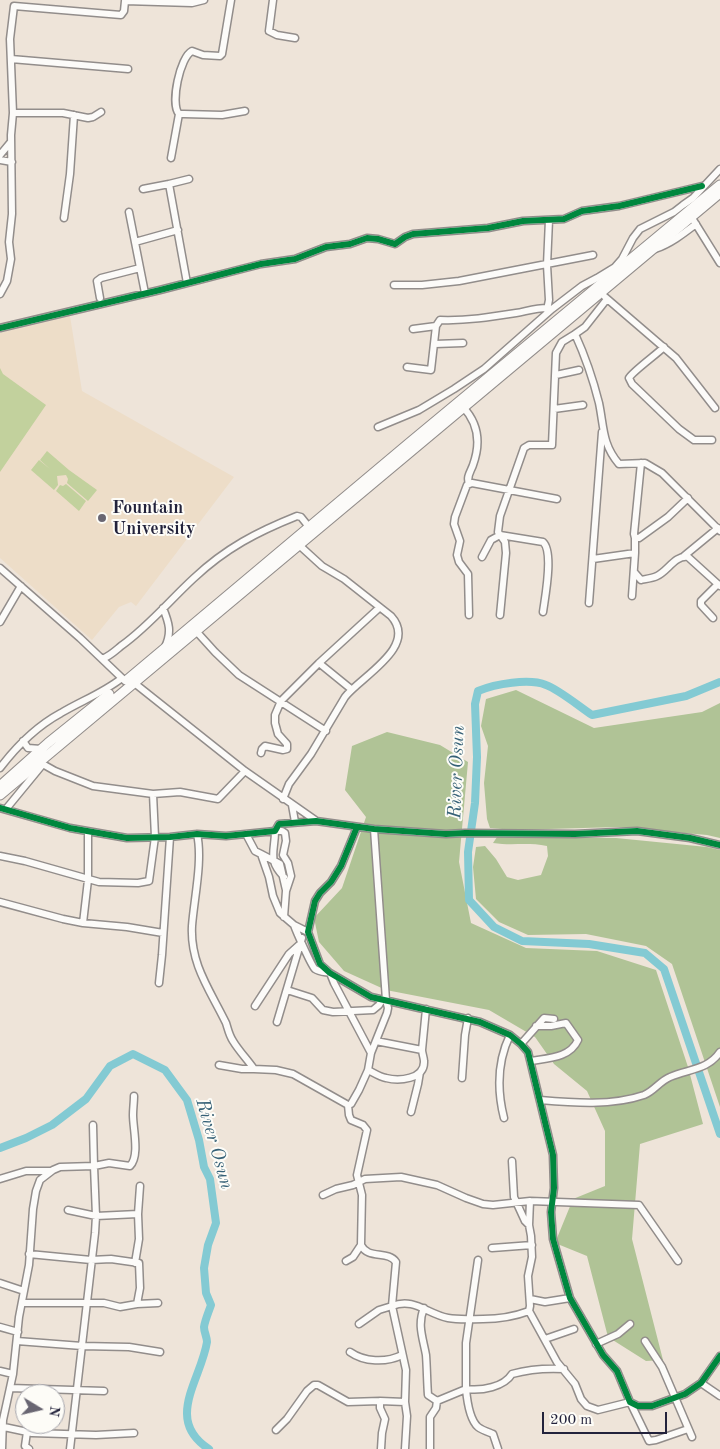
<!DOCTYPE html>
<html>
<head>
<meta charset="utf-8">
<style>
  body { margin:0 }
  #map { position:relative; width:720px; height:1449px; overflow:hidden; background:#eee4d9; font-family:"Old Standard TT",serif }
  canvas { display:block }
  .north { position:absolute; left:15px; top:1384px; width:50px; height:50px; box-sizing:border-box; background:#fdfcf7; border:1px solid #a5a5ac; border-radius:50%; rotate:99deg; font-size:14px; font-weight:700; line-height:20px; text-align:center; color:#22223b }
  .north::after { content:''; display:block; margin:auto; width:18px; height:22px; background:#696672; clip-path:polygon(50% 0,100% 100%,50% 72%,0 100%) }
  .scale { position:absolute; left:542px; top:1412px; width:125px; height:22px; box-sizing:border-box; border:2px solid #22223b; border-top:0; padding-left:6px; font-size:15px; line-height:18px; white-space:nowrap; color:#22223b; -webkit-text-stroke:4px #fdfcf7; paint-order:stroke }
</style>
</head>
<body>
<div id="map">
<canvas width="720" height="1449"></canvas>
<div class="north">N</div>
<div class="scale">200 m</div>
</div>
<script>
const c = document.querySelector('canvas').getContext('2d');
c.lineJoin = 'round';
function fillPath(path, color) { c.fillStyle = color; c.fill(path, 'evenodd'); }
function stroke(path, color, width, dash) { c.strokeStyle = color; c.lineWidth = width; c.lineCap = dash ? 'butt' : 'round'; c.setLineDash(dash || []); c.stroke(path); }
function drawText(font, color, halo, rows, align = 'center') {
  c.font = font + ' "Old Standard TT",serif'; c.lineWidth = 4; c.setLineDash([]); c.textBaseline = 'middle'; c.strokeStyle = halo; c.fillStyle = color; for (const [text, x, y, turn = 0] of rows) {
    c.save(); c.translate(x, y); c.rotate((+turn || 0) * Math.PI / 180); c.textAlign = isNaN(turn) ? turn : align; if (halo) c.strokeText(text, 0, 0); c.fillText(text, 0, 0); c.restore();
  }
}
const built = new Path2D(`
  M70 316 82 391 234 477 136 606 131 602 119 607 92 640 0 558V333Z`);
const green = new Path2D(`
  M0 368 3 374 46 405 0 472Z
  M47 451 69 470 66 474 69 470 97 490 88 501 67 483 68 479 66 475 57 476 58 485 54 490 31 470 39 460 50 469 40 460Z
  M66 484 86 501 79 511 56 491 60 485 63 486Z`);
const forest = new Path2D(`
  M516 690 594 728 702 712 720 703V838L707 835 618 827 514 830 490 828 487 819 484 783 488 746 481 726 486 699Z
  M387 732 440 745 468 762 459 862 471 923 526 948 597 951 656 970 688 1067 703 1124 640 1144 632 1239 663 1360 646 1361 608 1337 587 1256 555 1243 573 1199 605 1186V1131L587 1091 554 1064 535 1037 489 1010 386 990 344 971 319 942 314 918 342 888 366 817 345 790 352 746Z
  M497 837 616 838 707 847 720 850V1107L672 964 646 946 586 934 528 935 499 922 476 899 473 867 476 847 485 846 496 859 507 877 518 880 541 875 548 856 547 846C527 842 512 846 493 843Z`);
const river = new Path2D(`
  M720 682 686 696 592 715C580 707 558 689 546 685 529 678 495 684 478 691L475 704 477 757 475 803 468 852 469 900 494 927 522 941 589 944 645 953 664 969 720 1134
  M0 1148 26 1138 52 1125 86 1099 110 1066 133 1054 165 1070 187 1100 199 1140 204 1167 210 1179 216 1223 208 1245 204 1268 206 1293 211 1305C209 1311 205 1320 204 1327 204 1332 207 1337 207 1342 201 1380 164 1420 209 1449`);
const minor = new Path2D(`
  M231 0 222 54 220 56 203 55 192 51C180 57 170 104 179 114H184L222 115 245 111
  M273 0 269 31 277 35 295 38
  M11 59 128 69
  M13 113H63L88 118 93 117 101 112
  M0 155 10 143
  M171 158 179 114
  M0 160 12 162
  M169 184 189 179
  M143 189 169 184 187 283
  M129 212 145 293
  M64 218 70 174 74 115
  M692 218 720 263
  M135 242 178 230
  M655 249C670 244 683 234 696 224
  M394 285H422L459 281 593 255
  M0 294 7 281 11 259 9 242 12 214 11 135 13 113 10 39 14 6 121 15 124 11 125 1 192 3 204 0
  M605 297 676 358 715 408
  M100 298 97 281 101 278 140 268
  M607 299 585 327 575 334C585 356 593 379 599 403 604 427 602 444 619 464L645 463 662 473 720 531
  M547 310 549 300 547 265 549 220
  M0 328 160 290 261 264 295 259 326 247 350 244 367 238 378 239 395 244 405 237 413 234 488 228 523 221 564 219 582 211 619 206 702 186
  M413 329 436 326
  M435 344 463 343
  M664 347C657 354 632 372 629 378L632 384 679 429 694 440H712
  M407 367 431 370 436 326 440 320C466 321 491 317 516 313 527 311 536 308 547 308
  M556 375 579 370
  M463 407C479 424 481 443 473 465 471 471 466 477 469 483
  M554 409 583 405
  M378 427 419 410 454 389 484 369 552 309 582 286 597 278 615 267 622 259 633 238 640 229 674 212 683 205 693 198 720 169
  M641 463 634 534 635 538H639L668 517 688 498
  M684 556 718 528
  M482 557 491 540 500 535 543 542C554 552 545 597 543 612
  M593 559 635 553V538
  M0 568 80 638 125 681
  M634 572 641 580C646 579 653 578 657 576 668 571 675 555 688 557L720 586
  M632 596 635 553
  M589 603 602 432
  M163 608C169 623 172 632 165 647
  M469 615 468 574 459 562 457 555 460 541 454 524 455 517 467 485 472 483 557 499
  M500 615 506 553 505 542 498 532 500 516 524 448 529 445H552L556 353 562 342 575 334
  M713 618 701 605V601L718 584
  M0 622 21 586
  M196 631 215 652 239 675 326 731
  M102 659C110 656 115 651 121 646 148 627 169 601 194 578 226 548 257 532 297 516L301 517 309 527
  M319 663 351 689
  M133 682 245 771 315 820
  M23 741 28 748 41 749
  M261 753 262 749 265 746 283 750 287 749V744L278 734 275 723V715L281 701 319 663 379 608
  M0 768C16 747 37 726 61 713 81 701 103 693 122 678
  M153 794 180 792 218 799 245 771
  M283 799 289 784 311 754 345 697C360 677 419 647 391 616L344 579 322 566 299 545
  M292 805 295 822
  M0 808 70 828 127 838 170 837 197 834 226 836 275 831 279 824 316 821 374 829 446 834 465 833 575 834 637 831 690 838 720 845
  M6 809 43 764
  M357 827 341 866 331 882 320 893 315 901 308 932 320 964 330 973 371 997 480 1022 510 1035 521 1044 528 1052 553 1155 554 1188 551 1212 553 1239 559 1260 570 1298 603 1355 617 1371 630 1402 638 1406H652L685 1394 701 1383 720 1356
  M197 834C203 860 194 899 192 926 190 964 210 990 226 1023 228 1029 229 1035 233 1041 239 1051 247 1059 254 1069L276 1070 293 1074 348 1105 351 1104 359 1090 368 1070 371 1053 387 1013 388 1008 386 1000 374 829
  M246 834 255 851 261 854 269 877 273 896 280 913 294 925 308 932
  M261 854 280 864 286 890
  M0 856 25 861 99 882 138 883 149 881 155 837 153 794 93 786 55 771 39 762
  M284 877C267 859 275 852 275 831H282L285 833 286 841 283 855 288 863 291 876 286 891 284 917
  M0 902 63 919 83 923 88 880V832
  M83 923 127 927 163 933
  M294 925C296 931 312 967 315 969 319 972 325 972 330 973L334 983 371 1053
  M159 983 162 955 170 837
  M287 990 312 998 323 1010 333 1012 373 1010 379 1005 382 1000
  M255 1006 289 954 299 945
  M277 1022 302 938
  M521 1044 544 1018 554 1019
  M422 1050 426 1009
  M531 1061C548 1058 570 1058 578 1040L566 1023 551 1026H536
  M219 1065 242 1069H254
  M368 1070C374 1073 380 1077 386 1078 398 1081 425 1080 424 1061 424 1058 422 1053 422 1050L376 1041
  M462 1078 465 1035 468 1018
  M540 1100C574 1103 612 1106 644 1095 654 1091 660 1081 670 1077 688 1069 708 1070 720 1052
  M348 1105 349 1115 351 1120 363 1125 367 1130 357 1175 362 1195 361 1245C368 1260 388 1250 396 1262L392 1306C414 1297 427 1314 448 1318 459 1320 471 1319 483 1319 500 1319 513 1317 529 1311L530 1306 528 1276 532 1257 531 1236 529 1225 530 1201 639 1205 678 1261
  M411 1112 418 1084 420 1072
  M504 1118C497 1090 497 1062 510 1035
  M93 1125 94 1166 109 1163 130 1166C140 1156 133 1129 133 1115 133 1109 134 1102 134 1096
  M512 1161 514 1197 525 1221 529 1225
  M0 1179 26 1171H51
  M323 1195 336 1189 353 1185 365 1179 401 1177 437 1185 466 1198 483 1204 493 1205 530 1201
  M68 1210 96 1216 138 1214 139 1239 135 1263
  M138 1214 140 1186
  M492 1248 532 1245
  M29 1254 91 1260 111 1259 139 1263 140 1288 137 1304
  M478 1260 466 1343V1389C482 1391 504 1387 512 1374 530 1369 546 1368 564 1369
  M346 1261 353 1257 361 1245
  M0 1283 24 1291
  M530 1299 545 1302 570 1298
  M22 1303H104L120 1307 137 1304 158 1303
  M424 1308C417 1325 423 1338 426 1355 427 1368 427 1382 428 1395L437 1401 436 1408 430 1417V1449
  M529 1311 557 1362 575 1384 581 1399 587 1406 598 1410 630 1402 649 1441 656 1440 688 1429
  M359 1324 379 1310 392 1306 406 1370 405 1402 380 1401V1408L385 1419 382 1433 381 1449
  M0 1327 18 1332
  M545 1339 574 1329
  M17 1341 82 1346 129 1347 160 1352
  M645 1341 662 1367 692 1437
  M596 1344 618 1334 630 1324
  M350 1352C364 1362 386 1363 402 1355
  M0 1371 13 1374
  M701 1383 720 1396
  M10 1388 104 1391
  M437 1401 466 1389C467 1400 469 1419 478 1427 482 1430 488 1432 493 1434L498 1449
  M405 1402 407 1416 405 1449
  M4 1427 32 1433 96 1435 134 1433
  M276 1430 287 1419 307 1391 314 1385H318L348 1402 380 1401
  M27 1432 25 1446 29 1449
  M2 1449 3 1420 13 1374 19 1317 29 1265 33 1209 36 1191 40 1180 53 1170 60 1167 94 1166 96 1216 95 1233 70 1449`);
const highway = new Path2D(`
  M127 680 408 444 720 185
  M0 786 48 743 109 694
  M0 795 720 193`);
const cycleway = new Path2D(`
  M0 328 160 290 261 264 295 259 326 247 350 244 367 238 378 239 395 244 405 237 413 234 488 228 523 221 564 219 582 211 619 206 702 186
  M0 808 70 828 127 838 170 837 197 834 226 836 275 831 279 824 316 821 374 829 446 834 465 833 575 834 637 831 690 838 720 845
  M357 827 341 866 331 882 320 893 315 901 308 932 320 964 330 973 371 997 480 1022 510 1035 521 1044 528 1052 553 1155 554 1188 551 1212 553 1239 559 1260 570 1298 603 1355 617 1371 630 1402 638 1406H652L685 1394 701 1383 720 1356`);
const markers = [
  [102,518,5,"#696672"]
];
const poiNames = [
  ["Fountain",112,508],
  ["University",112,529]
];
const waterNames = [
  ["River Osun",457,772,-88],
  ["River Osun",214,1144,74]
];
fillPath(built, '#edddc8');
fillPath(green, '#c2d19d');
fillPath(forest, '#b0c396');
stroke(river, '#83cad3', 8);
stroke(minor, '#928d8b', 9);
stroke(highway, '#928d8b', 11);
stroke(minor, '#fcfbf9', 6);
stroke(highway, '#fcfbf9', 9);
stroke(cycleway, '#00873e', 6);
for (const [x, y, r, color] of markers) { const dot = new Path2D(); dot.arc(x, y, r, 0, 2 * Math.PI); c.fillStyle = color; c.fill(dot); stroke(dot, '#fdfcf7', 2); }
drawText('bold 18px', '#22223b', '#fdfcf7', poiNames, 'left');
drawText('italic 19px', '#366177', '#fdfcf7', waterNames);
</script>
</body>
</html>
